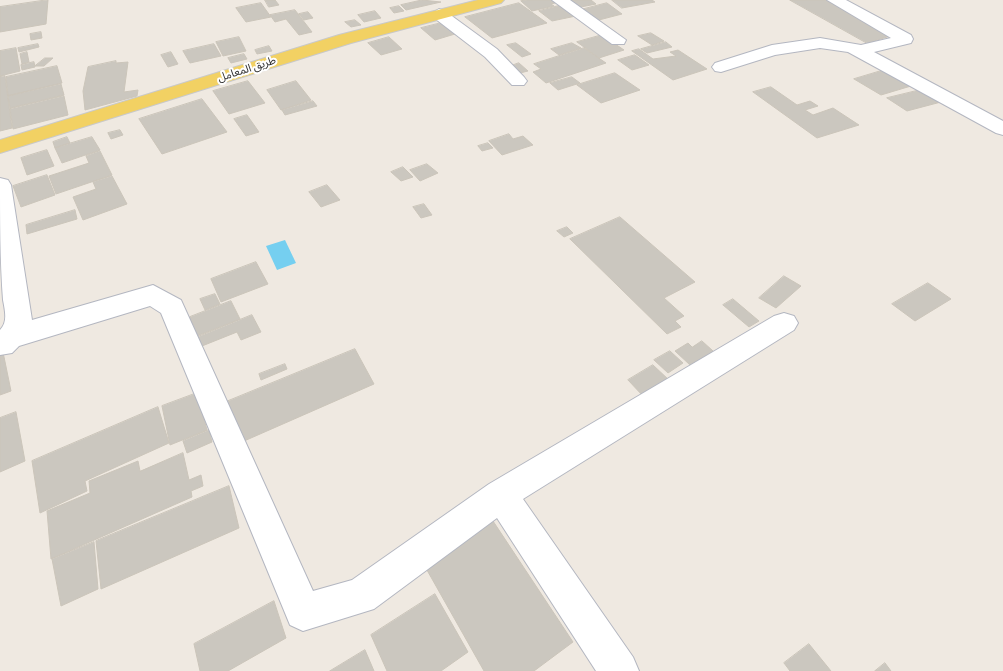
<!DOCTYPE html>
<html>
<head>
<meta charset="utf-8">
<style>
  body { margin:0 }
  canvas { display:block; background:#efe9e1 }
</style>
</head>
<body>
<canvas width="1003" height="671"></canvas>
<script>
const c = document.querySelector('canvas').getContext('2d');
c.lineJoin = 'round';
function fillPath(path, color) { c.fillStyle = color; c.fill(path, 'evenodd'); }
function stroke(path, color, width, dash) { c.strokeStyle = color; c.lineWidth = width; c.lineCap = dash ? 'butt' : 'round'; c.setLineDash(dash || []); c.stroke(path); }
function drawText(font, color, halo, rows, align = 'center') {
  c.font = font + ' "Source Sans 3","Noto Sans Arabic",sans-serif'; c.lineWidth = 4; c.setLineDash([]); c.textBaseline = 'middle'; c.strokeStyle = halo; c.fillStyle = color; for (const [text, x, y, turn = 0] of rows) {
    c.save(); c.translate(x, y); c.rotate((+turn || 0) * Math.PI / 180); c.textAlign = isNaN(turn) ? turn : align; if (halo) c.strokeText(text, 0, 0); c.fillText(text, 0, 0); c.restore();
  }
}
const water = new Path2D(`
  M285 240 296 263 277 270 266 246Z`);
const building = new Path2D(`
  M48 0 46 24 0 32V7Z
  M265 0H275L279 5 269 7Z
  M422 0 441 2 406 10 401 5Z
  M527 0H556L559 2 551 4 554 6 532 11 521 1Z
  M565 0H591L596 4 576 8Z
  M612 0H652L655 2 622 8Z
  M790 0H827L894 35 867 43Z
  M261 3 271 17 246 22 236 8Z
  M519 3 547 23 492 38 465 17Z
  M607 3 622 14 595 21 580 10Z
  M562 5 576 16 552 21 539 11Z
  M399 6 404 11 394 13 390 8Z
  M295 10 312 32 299 35 286 19 275 22 270 15Z
  M375 11 381 18 364 22 358 15Z
  M308 12 313 18 304 20 299 14Z
  M355 20 361 25 351 27 345 22Z
  M441 23 455 34 435 40 421 28Z
  M41 32 42 38 31 40 30 34Z
  M651 33 664 41 652 45 638 36Z
  M602 35 624 50 599 58 577 42Z
  M239 37 246 51 223 56 216 42Z
  M389 37 402 49 381 55 368 43Z
  M666 42 672 47 647 53 641 49Z
  M516 43 531 54 522 57 507 45Z
  M572 43 581 48 559 55 551 49Z
  M38 44 39 47 19 52 18 48Z
  M214 44 221 56 190 63 183 51Z
  M269 46 272 51 257 54 255 50Z
  M16 48 20 71 0 76V51Z
  M584 48 606 63 546 83 533 72 541 69 534 64Z
  M639 49 653 59 676 56 670 52 678 50 707 69 673 80 632 51Z
  M27 52 29 62 22 64 20 54Z
  M171 52 178 64 168 67 161 55Z
  M244 54 247 59 231 63 228 58Z
  M635 55 649 65 632 70 618 60Z
  M45 58H53L44 66H35Z
  M116 61V63L128 62 124 92 138 90 137 96 85 110 83 91 88 67Z
  M34 62 35 67 22 70 21 65Z
  M519 63 528 71 520 73 511 66Z
  M57 66 62 83 8 96 6 77Z
  M884 70 911 86 881 95 854 79Z
  M615 73 640 90 601 103 577 85Z
  M5 76 12 128 0 131V77Z
  M572 77 580 83 558 90 550 83Z
  M248 81 265 103 229 114 213 91Z
  M296 81 311 100 281 110 267 90Z
  M61 84 64 95 10 108 8 96Z
  M771 87 797 105 810 101 818 106 805 110 813 115 833 108 859 125 817 138 753 92Z
  M920 90 941 102 907 111 887 98Z
  M64 96 68 115 13 129 10 109Z
  M202 99 227 132 162 154 139 119Z
  M313 101 317 106 285 115 282 110Z
  M247 115 259 132 246 136 234 119Z
  M120 130 123 135 111 139 108 133Z
  M509 134 513 139 523 136 533 145 502 155 489 141Z
  M67 137 70 143 55 148 53 142Z
  M92 137 100 150 62 163 55 148Z
  M488 143 493 148 482 151 478 146Z
  M47 150 54 166 27 175 21 158Z
  M100 151 112 175 56 194 49 176 89 163 86 156Z
  M427 164 438 173 420 181 410 170Z
  M403 167 413 177 401 181 391 172Z
  M47 175 55 195 21 207 13 186Z
  M112 176 127 204 83 220 73 197 96 189 93 182Z
  M327 185 340 200 321 207 309 192Z
  M424 204 432 215 421 218 413 207Z
  M75 210 77 219 27 234 26 225Z
  M620 217 695 282 664 298 684 316 675 321 681 327 667 334 570 239Z
  M567 227 573 233 564 237 557 231Z
  M256 262 268 284 221 302 211 279Z
  M784 276 801 286 776 308 759 298Z
  M928 283 951 299 915 321 892 304Z
  M215 294 220 304 205 310 200 299Z
  M733 299 759 321 749 327 723 305Z
  M231 301 240 319 197 336 190 317Z
  M252 315 261 332 241 340 237 332 202 346 198 337Z
  M702 341 713 351 690 365 675 351 688 343 692 347Z
  M355 349 374 384 235 445 221 404Z
  M670 351 683 363 668 373 654 360Z
  M3 352 11 391 0 395V353Z
  M285 364 287 369 261 380 259 374Z
  M653 365 669 380 643 396 628 380Z
  M197 393 207 430 170 445 162 406Z
  M158 407 169 443 85 481 87 491 40 513 32 461Z
  M16 412 25 461 0 472V418Z
  M209 430 212 442 187 453 183 441Z
  M183 453 189 480 201 475 203 486 191 491 192 497 51 559 47 511 90 493 89 481 138 461 140 471Z
  M229 486 239 528 101 589 96 541Z
  M493 521 573 642 534 671H484L423 563Z
  M94 542 98 589 61 606 52 559Z
  M435 594 468 652 441 671H387L371 635Z
  M274 601 286 638 228 671H200L194 644Z
  M809 644 831 671H790L784 663Z
  M365 650 374 671H330Z
  M885 663 891 671H875Z`);
const minor = new Path2D(`
  M552 0H570L626 40 624 44H612Z
  M827 0H846L911 35 913 39 911 43 874 52 1003 121V135L996 133 848 52 820 48 775 55 721 72 715 71 712 67 715 63 772 45 820 38 861 45 891 38Z
  M439 9 445 11 497 49 524 77 527 81 524 85H512L485 57 433 17 431 14Z
  M0 178 8 180 11 185 32 320 153 285 181 300 313 591 352 580 489 484 774 316 784 313 794 316 798 323 794 330 523 499 633 657 639 671H596L497 518 374 609 303 631 290 625 161 313 150 306 19 346 12 353 0 355V330C8 322 5 311 3 300 0 260 0 219 0 178Z`);
const major = new Path2D(`
  M478 0H504L501 3 351 43 0 153V140L339 35Z`);
const farStreetnames = [
  ["طريق المعامل",247,70,-18]
];
fillPath(water, '#75cff0');
fillPath(building, '#cbc7bf');
stroke(building, '#cbc5ba', 1);
stroke(minor, '#b4b7c1', 2);
stroke(major, '#c9c9c9', 2);
fillPath(minor, '#fff');
fillPath(major, '#f2d163');
drawText('11px', '#2e2e2e', '#fff', farStreetnames);
</script>
</body>
</html>
